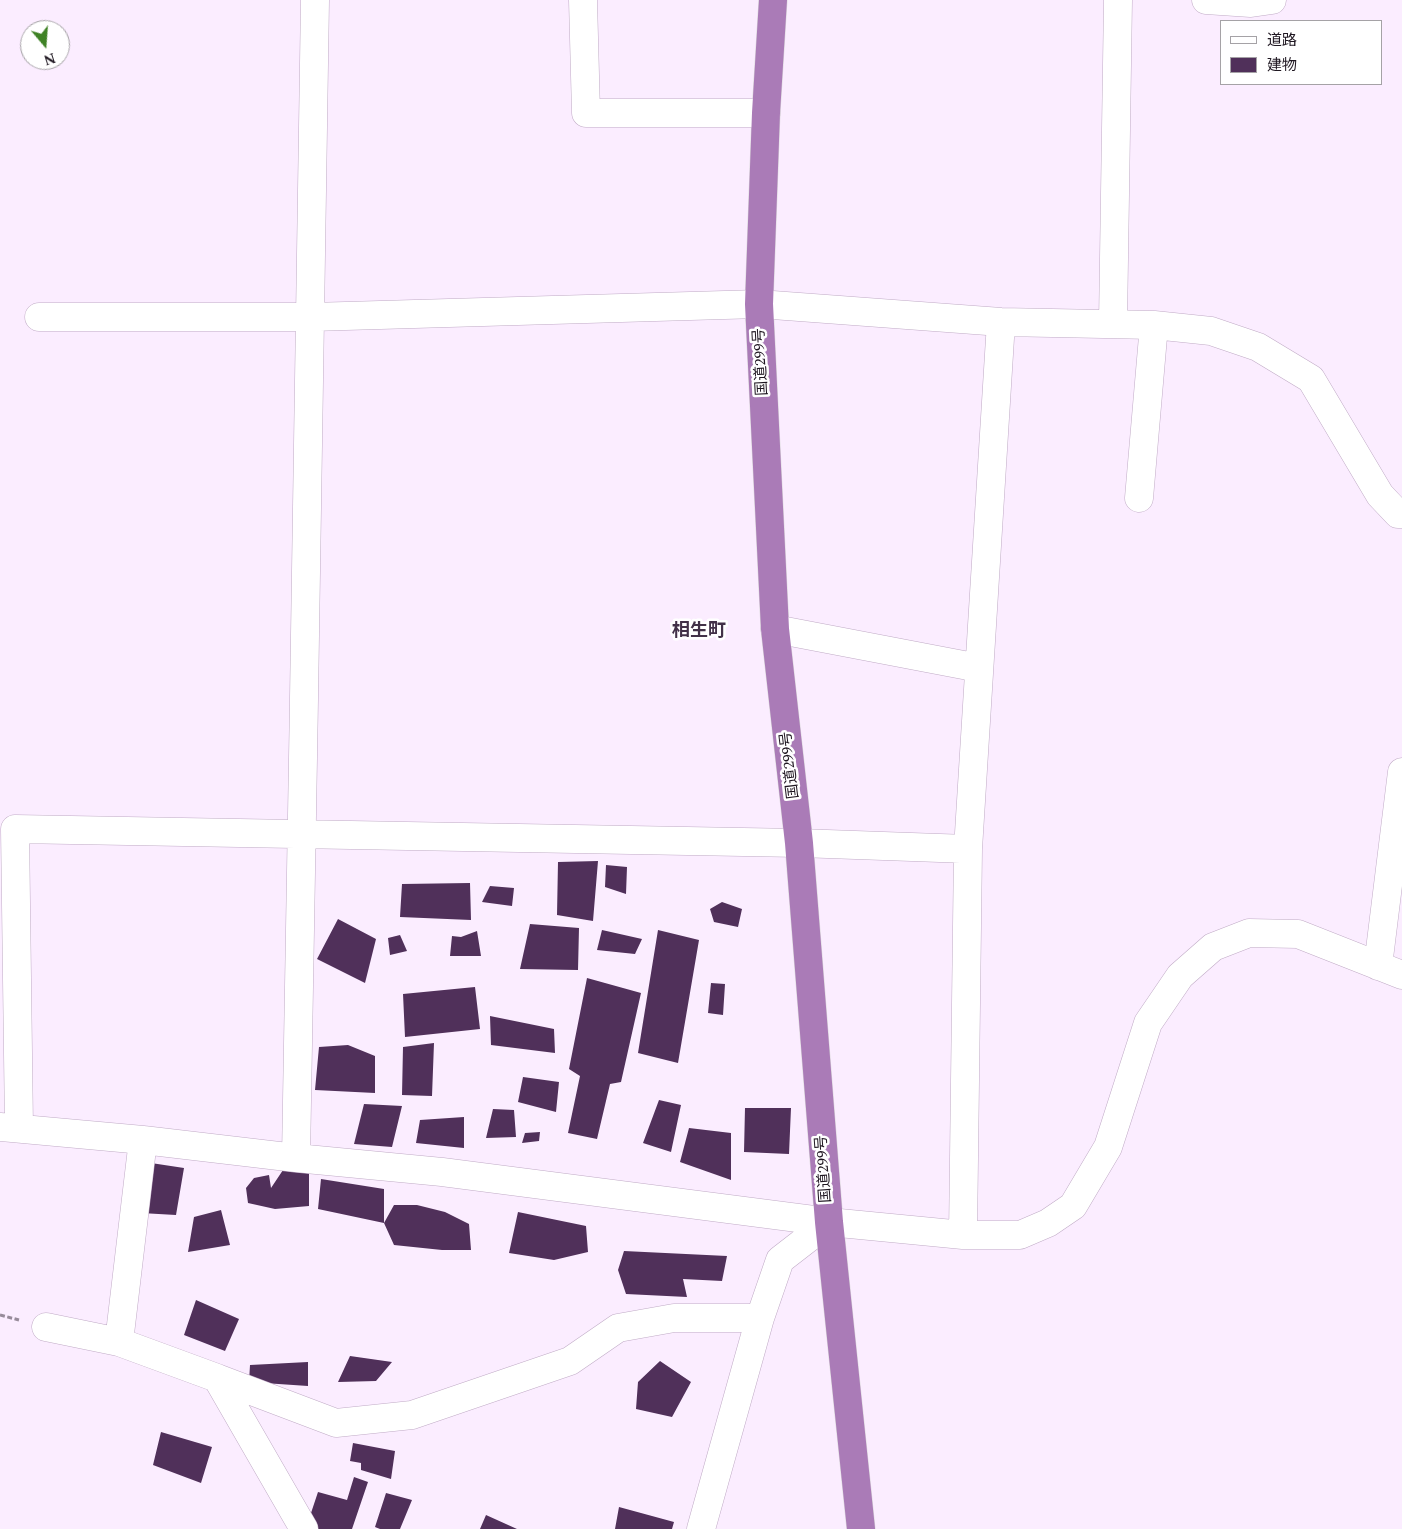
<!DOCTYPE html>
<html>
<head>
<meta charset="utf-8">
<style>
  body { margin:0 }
  #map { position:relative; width:1402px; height:1529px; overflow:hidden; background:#fbedff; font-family:Spectral,"Noto Sans JP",serif }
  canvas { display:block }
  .legend { position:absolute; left:1220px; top:20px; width:162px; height:65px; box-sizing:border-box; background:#fff; border:1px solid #a5a2a6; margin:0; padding:6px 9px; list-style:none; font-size:15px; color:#1f1721 }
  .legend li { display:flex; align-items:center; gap:10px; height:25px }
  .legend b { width:25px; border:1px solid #a5a2a6 }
  .north { position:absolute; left:20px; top:20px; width:50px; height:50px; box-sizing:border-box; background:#fff; border:1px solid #a5a2a6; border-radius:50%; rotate:162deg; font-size:14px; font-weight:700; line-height:20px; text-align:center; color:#1f1721 }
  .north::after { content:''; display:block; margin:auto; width:18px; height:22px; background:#3f8225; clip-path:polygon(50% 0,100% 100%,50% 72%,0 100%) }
</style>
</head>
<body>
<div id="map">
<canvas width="1402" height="1529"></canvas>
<ul class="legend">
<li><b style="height:6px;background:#fff"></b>道路</li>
<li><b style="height:14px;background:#50305a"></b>建物</li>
</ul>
<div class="north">N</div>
</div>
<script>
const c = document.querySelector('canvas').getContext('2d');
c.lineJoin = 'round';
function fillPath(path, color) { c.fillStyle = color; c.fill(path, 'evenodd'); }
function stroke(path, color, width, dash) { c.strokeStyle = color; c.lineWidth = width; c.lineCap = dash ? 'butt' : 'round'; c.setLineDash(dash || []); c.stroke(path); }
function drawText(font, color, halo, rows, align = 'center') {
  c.font = font + ' Spectral,"Noto Sans JP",serif'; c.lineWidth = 5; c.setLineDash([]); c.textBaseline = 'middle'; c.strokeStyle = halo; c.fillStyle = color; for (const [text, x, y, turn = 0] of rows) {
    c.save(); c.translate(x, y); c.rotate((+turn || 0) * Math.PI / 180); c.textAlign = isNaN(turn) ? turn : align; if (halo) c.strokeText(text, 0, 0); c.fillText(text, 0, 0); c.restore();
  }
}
const building = new Path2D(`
  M598 861 593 921 557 915 558 862Z
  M606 865 627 867 626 894 605 887Z
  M470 883 471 920 400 917 402 884Z
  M490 886 514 888 512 906 482 902Z
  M722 902 742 909 738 927 714 922 710 909Z
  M338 919 376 939 365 983 317 959Z
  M530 924 579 928 578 970 520 969Z
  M602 930 642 939 635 954 597 950Z
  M658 930 699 940 678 1063 638 1053Z
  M477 931 481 956H450L452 936 461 937Z
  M400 935 407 951 390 955 388 938Z
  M587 978 641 993 621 1082 610 1084 597 1139 568 1133 580 1076 569 1069Z
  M711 983 725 984 723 1015 708 1013Z
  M475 987 480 1029 405 1037 403 994Z
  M490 1016 554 1029 555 1053 491 1045Z
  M434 1043 432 1096 402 1095 403 1047Z
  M348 1045 375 1056V1093L315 1090 319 1047Z
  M523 1077 559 1082 556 1112 518 1102Z
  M659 1100 681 1105 671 1152 643 1143Z
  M364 1104 402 1106 392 1147 354 1144Z
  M745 1108H791L789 1154 744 1152Z
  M493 1109 514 1110 516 1137 486 1138Z
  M464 1117V1148L416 1143 420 1120Z
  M689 1128 731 1133V1180L680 1162Z
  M540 1132 539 1141 522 1143 525 1133Z
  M151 1163 184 1168 176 1215 141 1213Z
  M283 1170 309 1172V1206L275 1209 248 1203 246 1188 254 1178 269 1175 271 1188Z
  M321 1179 384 1189V1223L318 1209Z
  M394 1205H417L445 1212 469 1224 471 1250H442L394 1245 384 1223Z
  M221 1210 230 1245 188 1252 194 1217Z
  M518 1212 586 1226 588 1252 554 1260 509 1253Z
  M624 1251 727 1256 722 1281 683 1279 687 1297 626 1294 618 1270Z
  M196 1300 239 1319 225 1351 184 1335Z
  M350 1356 392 1362 376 1381 338 1382Z
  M660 1361 691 1382 672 1417 636 1409 638 1382Z
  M308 1362V1386L249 1382 250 1365Z
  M161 1432 212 1447 201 1483 153 1465Z
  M353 1443 395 1451 391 1479 361 1470V1463L350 1461Z
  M354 1477 368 1482 352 1529H313L308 1522 318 1492 347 1500Z
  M386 1493 412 1500 400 1529H380L375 1527Z
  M619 1507 674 1522 672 1529H615Z
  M486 1515 517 1529H480Z`);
const path = new Path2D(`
  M0 1315 19 1320`);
const minor = new Path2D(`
  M583 0 586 113H766
  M1206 0 1251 3 1272 0
  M39 317H311L759 304 1001 322 1154 325 1211 331 1258 347 1311 379 1380 495 1398 514H1402
  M1113 323 1118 0
  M1139 498 1154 325
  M775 629 979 668
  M1378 966 1402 772
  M0 1127 143 1140 296 1158 442 1172 829 1222 963 1235H1020L1048 1223 1073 1206 1108 1147 1148 1023 1180 976 1213 947 1249 933 1298 934 1402 975
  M19 1128 15 829 799 843 968 849
  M143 1140 119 1342 217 1378 304 1529
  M296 1158C302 772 311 386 315 0
  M963 1235 968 849 1001 322
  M46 1327 119 1342
  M217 1378 336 1423 412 1415 570 1361 618 1328 674 1318H760
  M701 1529 760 1318 780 1260 829 1222`);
const highway = new Path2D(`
  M773 0 766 113 759 304 775 629 799 843 829 1222 861 1529`);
const streetNames = [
  ["国道299号",762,362,-93],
  ["国道299号",791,765,-97],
  ["国道299号",825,1169,-94]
];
const quarterNames = [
  ["相生町",699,632]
];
fillPath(building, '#50305a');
stroke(minor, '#c0abc6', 29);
stroke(highway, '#dbdadb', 29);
stroke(path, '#978b9a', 3, [5, 2.5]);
stroke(minor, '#fff', 28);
stroke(highway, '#aa7bb7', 28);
drawText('15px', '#1f1721', '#fff', streetNames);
drawText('bold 18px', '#423148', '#fff', quarterNames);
</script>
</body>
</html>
